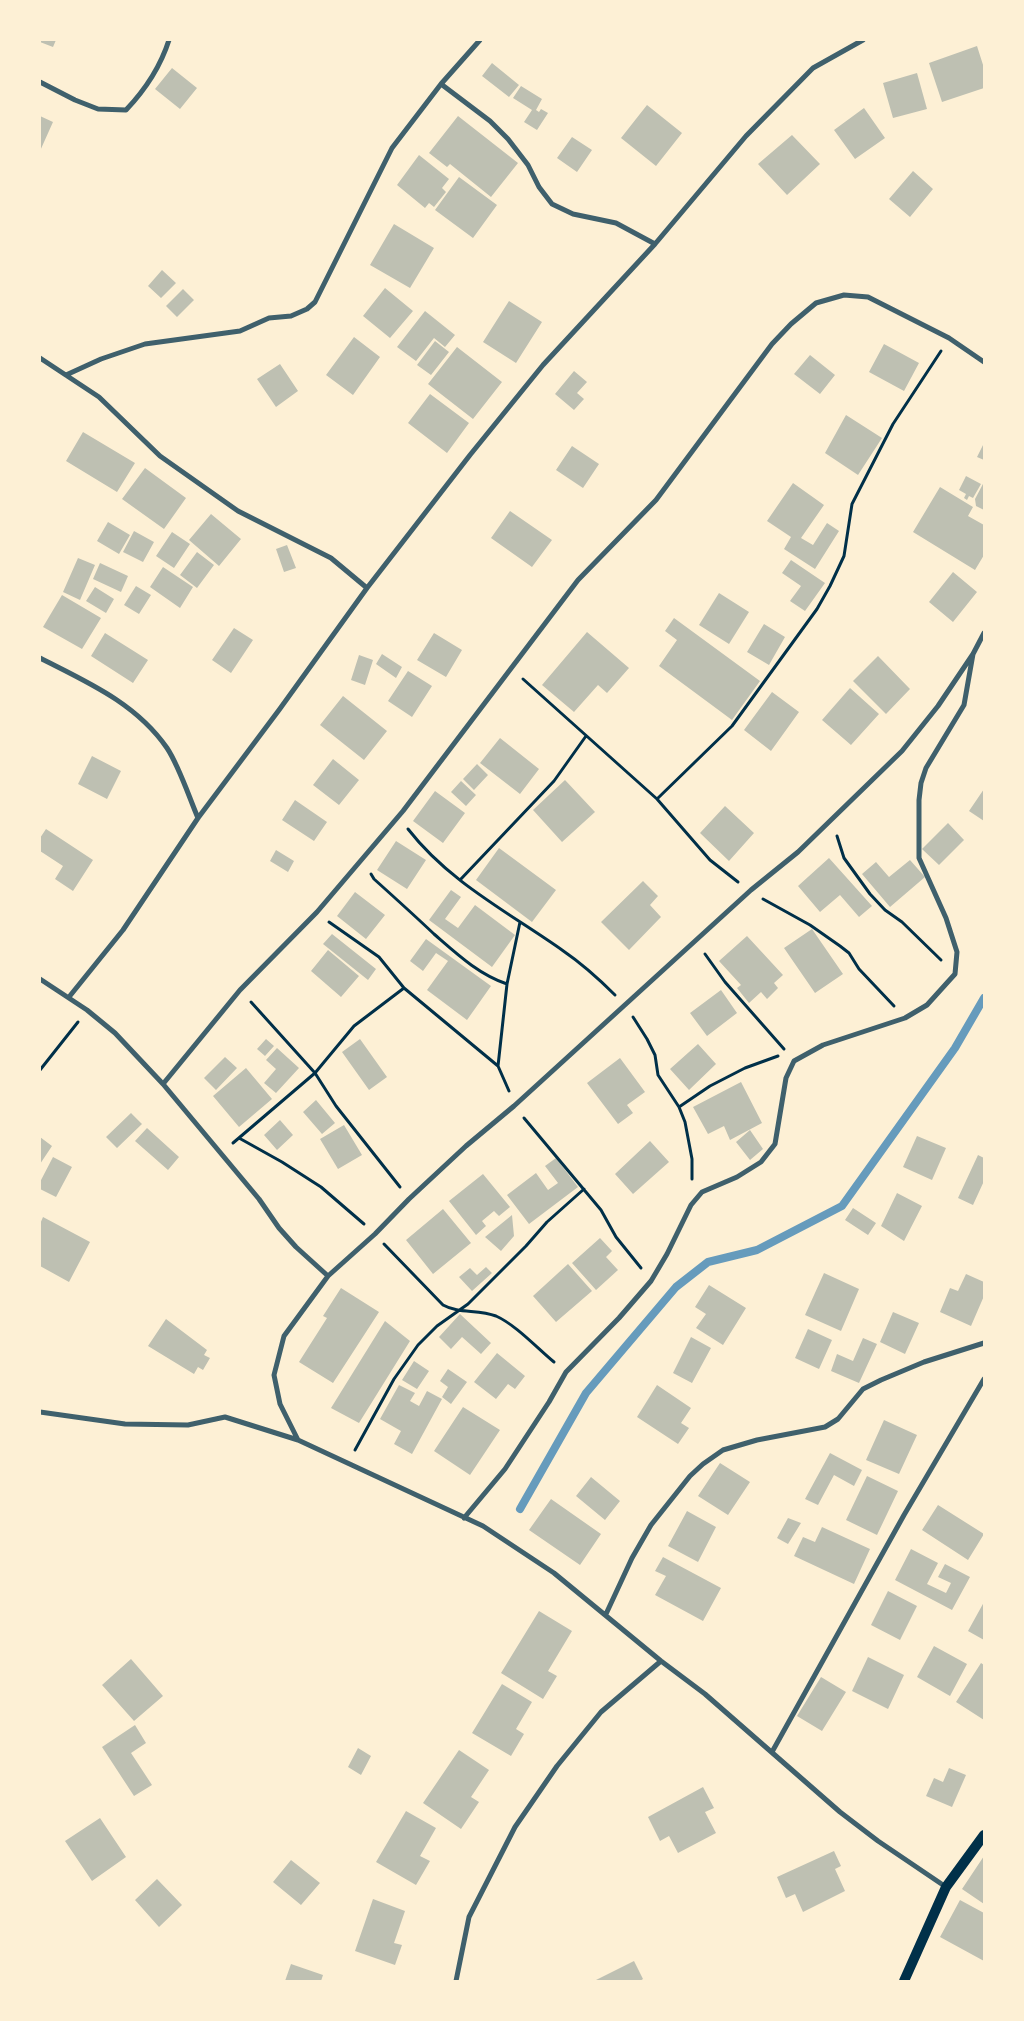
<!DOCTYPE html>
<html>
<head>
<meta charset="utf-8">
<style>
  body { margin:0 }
  #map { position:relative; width:1024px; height:2021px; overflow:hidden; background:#fdf0d5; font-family:"Archivo Narrow",sans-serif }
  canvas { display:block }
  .frame { position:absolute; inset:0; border:41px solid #fdf0d5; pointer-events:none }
</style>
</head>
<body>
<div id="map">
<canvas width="1024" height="2021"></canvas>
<div class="frame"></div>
</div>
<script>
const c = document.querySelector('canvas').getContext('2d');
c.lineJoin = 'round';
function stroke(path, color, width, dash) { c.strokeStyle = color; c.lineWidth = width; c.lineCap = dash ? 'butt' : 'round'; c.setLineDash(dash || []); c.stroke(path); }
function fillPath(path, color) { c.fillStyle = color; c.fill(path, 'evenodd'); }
const stream = new Path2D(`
  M520 1509 586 1393 676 1287 708 1262 757 1250 842 1206 955 1048 984 998`);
const building = new Path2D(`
  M40 40H56L53 47 40 42Z
  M977 46 984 68V88L942 102 929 63Z
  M492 63 519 85 509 97 482 76Z
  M172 68 197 88 180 109 155 89Z
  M917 73 927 109 893 118 883 83Z
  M521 86 542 99 536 110 539 112 541 109 548 113 537 130 524 122 532 110 513 98Z
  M647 105 682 133 656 166 621 138Z
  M864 108 885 138 855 159 834 130Z
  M40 116 53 122 40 151Z
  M458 116 518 163 491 197 450 164 447 167 429 153Z
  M792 135 820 164 787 195 758 164Z
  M572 137 592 150 577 172 557 158Z
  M419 155 449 179 442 188 446 192 434 207 429 203 425 208 397 185Z
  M913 171 933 189 910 217 889 199Z
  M459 177 497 205 473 238 435 210Z
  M394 224 434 248 410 288 370 265Z
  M162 270 176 283 161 298 148 286Z
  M385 288 413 311 390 338 363 316Z
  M183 289 194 300 177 317 166 306Z
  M509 301 542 322 516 363 483 342Z
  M425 311 455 335 445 347 434 338 416 361 397 347Z
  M354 337 380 357 353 395 326 375Z
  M435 341 449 352 431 375 417 365Z
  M884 344 919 363 904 391 869 372Z
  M457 347 502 382 473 419 428 384Z
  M810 355 835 375 820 394 794 374Z
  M280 364 298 391 276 407 257 379Z
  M574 371 587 382 577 393 584 399 574 410 555 394Z
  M430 394 469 423 447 453 408 423Z
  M846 415 882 438 858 475 825 453Z
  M83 432 135 463 117 492 66 461Z
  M984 443V460L977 457Z
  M572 446 599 464 583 488 556 470Z
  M145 468 186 498 164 529 122 499Z
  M966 476 981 484 973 498 969 496 967 500 964 498 966 494 959 490Z
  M984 482V510L976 506 975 499Z
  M793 483 824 505 801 538 813 545 827 523 839 531 815 569 784 549 791 537 767 521Z
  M940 487 973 507 968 516 984 525V555L975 570 913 532Z
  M510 511 552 540 532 567 491 538Z
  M211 514 241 539 219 566 189 540Z
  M108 522 130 535 119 554 97 541Z
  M134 531 154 542 143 562 123 552Z
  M172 532 190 544 174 568 156 556Z
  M287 545 296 568 284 572 276 549Z
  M197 552 214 565 197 588 180 575Z
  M78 558 95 565 80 600 63 592Z
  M791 560 825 583 805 611 790 601 801 586 782 573Z
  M100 563 128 576 121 592 93 579Z
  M163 567 193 587 180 608 150 587Z
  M953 572 977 592 953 622 929 602Z
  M136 586 151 595 139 614 124 605Z
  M95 587 114 599 106 613 86 601Z
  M719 593 749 612 729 644 699 625Z
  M62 595 101 618 82 649 43 627Z
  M674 618 760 681 732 720 659 666 677 640 665 631Z
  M764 624 785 637 769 665 747 652Z
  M234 628 253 640 231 673 212 660Z
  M587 632 629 668 607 693 598 685 574 712 542 685Z
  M105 633 148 660 133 683 91 656Z
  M434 633 462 650 446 677 417 660Z
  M382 654 402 667 396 678 376 664Z
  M359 655 373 660 365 685 351 680Z
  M878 656 910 689 886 714 853 681Z
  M408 671 432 686 412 717 388 701Z
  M850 688 879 714 851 745 822 720Z
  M772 692 799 712 771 751 744 730Z
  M343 696 387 731 364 760 320 725Z
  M500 738 539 769 520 794 480 763Z
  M92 756 121 771 107 799 78 784Z
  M333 759 359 780 339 805 313 785Z
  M477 764 488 775 474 790 463 779Z
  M565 780 595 812 562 842 533 810Z
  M461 781 476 795 466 806 451 792Z
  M984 789V821L969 811Z
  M435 791 465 813 443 843 413 821Z
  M295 800 327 822 314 841 282 820Z
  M725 806 754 833 729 861 700 833Z
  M948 823 964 840 939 865 922 849Z
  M46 829 93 860 73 891 55 879 63 866 40 851V838Z
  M396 841 426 860 407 889 377 870Z
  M499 848 556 890 532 922 476 880Z
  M276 850 294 861 288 872 270 861Z
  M829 858 872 906 859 917 840 895 820 912 798 886Z
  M910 860 925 877 890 907 862 874 876 862 889 877Z
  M643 881 658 896 650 905 661 917 629 950 601 922Z
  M451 890 461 897 445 919 458 928 475 905 515 935 492 967 429 920Z
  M355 892 385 915 366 939 337 916Z
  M812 929 843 974 815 993 784 948Z
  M332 934 376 969 368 980 323 944Z
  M747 936 783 975 774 983 778 988 767 999 761 992 749 1003 737 988 741 985 719 961Z
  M426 939 491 986 467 1020 427 990 448 961 436 953 423 971 410 961Z
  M328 950 359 976 341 997 311 971Z
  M721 990 737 1013 707 1036 690 1013Z
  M266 1039 274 1046 265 1056 257 1049Z
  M360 1039 387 1077 369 1090 342 1052Z
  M698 1044 716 1064 689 1090 670 1069Z
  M277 1048 299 1068 276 1093 264 1083 276 1069 266 1060Z
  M225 1057 237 1068 216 1090 204 1078Z
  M620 1058 645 1092 627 1105 633 1113 618 1124 587 1083Z
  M246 1068 272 1099 239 1127 213 1096Z
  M741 1082 762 1123 730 1140 724 1126 708 1134 693 1107Z
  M316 1100 335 1123 322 1134 303 1112Z
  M131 1113 142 1124 117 1148 106 1137Z
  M280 1120 293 1135 277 1150 264 1135Z
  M344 1125 362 1155 338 1169 320 1139Z
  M147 1128 179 1157 168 1170 135 1141Z
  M750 1130 763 1149 750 1160 736 1142Z
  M917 1136 946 1148 932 1180 903 1167Z
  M40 1137 52 1146 40 1164Z
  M650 1141 669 1162 633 1194 615 1174Z
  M978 1155 984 1158V1181L973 1205 958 1198Z
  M53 1157 72 1167 56 1197 40 1189V1182Z
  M556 1158 578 1187 529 1224 507 1195 536 1173 548 1190 558 1183 545 1166Z
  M483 1174 510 1207 499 1216 494 1211 482 1221 486 1226 476 1235 449 1201Z
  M897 1193 922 1206 904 1241 881 1226Z
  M853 1208 876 1223 868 1235 845 1220Z
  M443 1209 471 1243 433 1274 406 1240Z
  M512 1215 514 1236 501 1251 485 1237Z
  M43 1217 90 1242 69 1282 40 1266V1224Z
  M600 1238 612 1251 606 1257 618 1270 596 1290 572 1263Z
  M568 1264 592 1291 556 1322 533 1296Z
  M486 1267 492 1273 472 1291 459 1277 470 1268 477 1275Z
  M824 1273 859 1289 841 1331 805 1315Z
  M966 1274 984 1282V1296L971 1326 940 1312 950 1288 958 1291Z
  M709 1285 746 1308 723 1345 696 1328 706 1314 695 1307Z
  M341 1288 379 1312 333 1383 299 1362 327 1318 323 1316Z
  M893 1312 919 1323 905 1354 880 1342Z
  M460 1314 491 1343 481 1354 462 1337 451 1349 439 1337Z
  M166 1319 207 1350 204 1355 210 1358 203 1370 198 1367 194 1374 148 1346Z
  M385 1321 410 1341 359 1423 331 1408Z
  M808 1329 832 1340 819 1369 795 1358Z
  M691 1337 711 1348 692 1383 673 1373Z
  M863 1338 877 1344 859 1383 831 1371 837 1354 853 1361Z
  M497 1353 525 1376 515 1389 508 1384 496 1399 474 1382Z
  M414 1361 429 1371 417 1389 402 1380Z
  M448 1369 467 1382 451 1404 442 1397 448 1387 440 1381Z
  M399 1385 415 1393 410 1401 419 1406 427 1391 442 1399 412 1454 394 1444 401 1431 380 1419Z
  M657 1385 691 1408 681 1423 689 1428 678 1444 637 1417Z
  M463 1407 500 1430 470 1475 434 1451Z
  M884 1420 917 1435 899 1474 866 1460Z
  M830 1453 862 1470 854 1486 834 1475 818 1505 805 1499Z
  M720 1463 750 1482 728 1515 698 1496Z
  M867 1476 898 1491 877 1535 846 1520Z
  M591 1477 620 1501 605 1520 576 1496Z
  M551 1499 601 1534 580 1565 529 1530Z
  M938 1505 984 1534 968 1560 922 1530Z
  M687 1511 716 1527 698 1562 668 1546Z
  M788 1518 801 1523 788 1544 777 1538Z
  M822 1527 870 1549 854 1584 794 1556 803 1537 815 1542Z
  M911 1549 938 1563 927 1584 946 1593 951 1583 938 1577 945 1564 970 1577 952 1610 895 1580Z
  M663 1557 721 1588 703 1621 655 1595 666 1576 655 1571Z
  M888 1591 917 1606 900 1640 871 1625Z
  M984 1602V1640L968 1631Z
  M539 1611 572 1631 548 1671 557 1676 543 1699 501 1673Z
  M934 1646 967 1664 950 1696 917 1677Z
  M868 1657 904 1675 888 1709 852 1691Z
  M131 1659 163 1696 134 1721 102 1685Z
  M981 1663 984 1665V1720L956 1702Z
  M821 1677 846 1692 822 1731 797 1716Z
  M502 1684 532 1702 516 1729 524 1734 511 1756 472 1733Z
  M135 1725 146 1743 131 1753 152 1785 134 1796 102 1747Z
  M358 1748 371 1756 361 1775 348 1767Z
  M459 1750 489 1770 471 1797 479 1802 461 1829 423 1803Z
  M949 1768 966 1775 952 1807 926 1796 934 1778 943 1782Z
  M703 1787 714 1808 705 1812 716 1833 678 1853 669 1836 660 1841 648 1817Z
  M406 1811 436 1828 420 1856 430 1861 416 1885 376 1862Z
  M100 1818 126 1857 92 1881 65 1841Z
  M834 1851 841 1866 835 1869 845 1891 803 1912 795 1894 786 1898 777 1877Z
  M984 1856V1904L962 1889Z
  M291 1860 320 1883 301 1905 273 1882Z
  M157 1879 182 1905 159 1927 135 1900Z
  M373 1899 405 1911 394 1943 402 1945 395 1965 355 1951Z
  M960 1900 984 1913V1961L940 1937Z
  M634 1961 643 1979 640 1981H594Z
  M291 1964 323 1975 321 1981H285Z`);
const path = new Path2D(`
  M523 679 657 799 710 860 738 882
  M657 799 732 726 817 609 830 586 844 556 852 504 893 424 941 351
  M408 829C449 882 508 912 562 950 581 963 599 979 615 995
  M837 836 844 858 870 894 885 910 902 922 941 960
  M371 874 374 879C394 897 414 915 434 934 457 954 478 974 507 984
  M460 880 554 781 586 736
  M763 899 810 925 840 946 849 953 859 969 894 1006
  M329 922 379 957 404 988 498 1066
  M705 954 725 982 784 1049
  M251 1002 315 1073 336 1106 400 1187
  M633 1017 647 1039 655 1055 658 1075 679 1107 685 1122 692 1159V1179
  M40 1070 78 1022
  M509 1091 498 1066 507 984 520 922
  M679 1107 710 1086 745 1068 778 1056
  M524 1118 601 1210 616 1237 641 1268
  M239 1138 282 1162 321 1187 364 1224
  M233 1143 315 1073 354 1026 404 988
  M384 1244 443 1305C459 1314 478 1309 496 1316 516 1325 537 1348 554 1362
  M355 1450 394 1379 418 1345 437 1326 468 1304 526 1246 547 1222 584 1189`);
const minor = new Path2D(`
  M40 82 75 100 98 109 126 110C146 89 160 68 169 40
  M441 84 490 121 508 139 528 165 539 187 552 204 573 214 616 223 655 244
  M40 358 99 397 160 456 238 511 331 558 367 588
  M66 375 101 359 145 344 240 331 269 318 291 316 307 309 315 302 392 148 441 84 480 40
  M40 658C87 682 136 703 167 748 179 766 189 797 198 818
  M40 979 87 1010 115 1033 163 1084 259 1199 279 1228 296 1247 328 1276
  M69 997 123 930 198 818 279 710 367 588 470 455 543 365 655 244 746 136 813 68 863 40
  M163 1084 240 990 317 912 403 811 578 580 656 500 772 344 791 324 816 303 844 295 868 297 949 338 984 362
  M40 1412 125 1424 188 1425 225 1417 298 1440 483 1526 554 1573 661 1661 705 1694 840 1812 878 1841 946 1887
  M298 1440 280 1404 274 1375 284 1336 328 1276 375 1234 409 1199 466 1146 514 1106 751 890 798 852 902 751 938 706 973 654 984 633
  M464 1518 505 1469 549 1402 566 1372 619 1318 651 1281 667 1254 691 1205 702 1192 737 1177 761 1162 775 1144 786 1078 794 1061 823 1045 905 1018 927 1005 955 974 957 952 946 918 919 858V800L921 783 926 768 964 705 973 654
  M606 1614 632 1558 651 1525 690 1476 703 1464 723 1450 757 1440 825 1427 838 1419 863 1389 881 1380 924 1362 984 1343
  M772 1752 904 1515 984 1379
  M456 1981 469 1917 515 1827 557 1766 601 1712 661 1661`);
const secondary = new Path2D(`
  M904 1981 946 1887 984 1835`);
stroke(stream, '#669bbc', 8);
fillPath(building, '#bec0b2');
stroke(path, '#003049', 3);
stroke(minor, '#3f606c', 5);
stroke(secondary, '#003049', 10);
</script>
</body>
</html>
